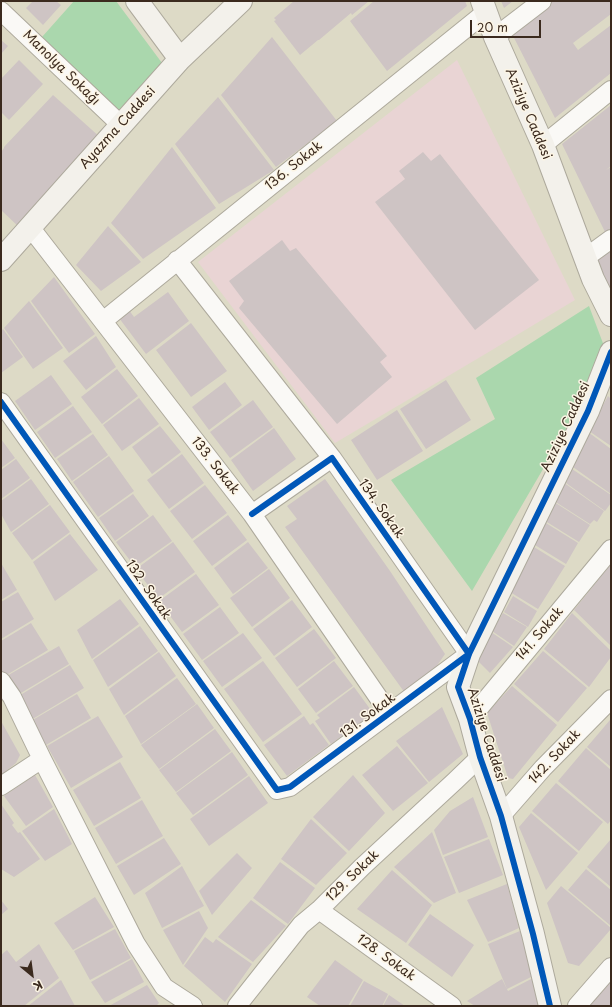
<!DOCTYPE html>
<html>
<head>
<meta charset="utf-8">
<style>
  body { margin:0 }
  #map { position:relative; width:612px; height:1007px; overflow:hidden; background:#dddac6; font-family:"Playpen Sans",sans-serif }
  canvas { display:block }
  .frame { position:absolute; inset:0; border:2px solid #3b2a1e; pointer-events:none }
  .north { position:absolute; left:12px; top:955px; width:40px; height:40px; -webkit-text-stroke:3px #fcf5e5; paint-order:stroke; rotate:151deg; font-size:11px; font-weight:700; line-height:16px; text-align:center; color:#3b2a1e }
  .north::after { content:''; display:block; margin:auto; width:14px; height:18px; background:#3b2a1e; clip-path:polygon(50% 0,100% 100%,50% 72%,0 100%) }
  .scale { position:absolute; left:470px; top:20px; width:71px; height:18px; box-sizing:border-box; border:2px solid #3b2a1e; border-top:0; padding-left:5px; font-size:12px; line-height:14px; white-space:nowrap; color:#3b2a1e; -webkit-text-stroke:3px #fcf5e5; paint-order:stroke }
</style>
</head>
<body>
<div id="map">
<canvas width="612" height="1007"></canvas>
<div class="frame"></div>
<div class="north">K</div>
<div class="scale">20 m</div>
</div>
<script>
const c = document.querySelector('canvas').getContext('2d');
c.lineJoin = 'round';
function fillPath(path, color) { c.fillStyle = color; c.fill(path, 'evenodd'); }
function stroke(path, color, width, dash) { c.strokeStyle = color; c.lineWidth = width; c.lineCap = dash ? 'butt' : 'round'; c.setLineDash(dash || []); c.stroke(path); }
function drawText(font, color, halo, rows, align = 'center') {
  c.font = font + ' "Playpen Sans",sans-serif'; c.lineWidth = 3; c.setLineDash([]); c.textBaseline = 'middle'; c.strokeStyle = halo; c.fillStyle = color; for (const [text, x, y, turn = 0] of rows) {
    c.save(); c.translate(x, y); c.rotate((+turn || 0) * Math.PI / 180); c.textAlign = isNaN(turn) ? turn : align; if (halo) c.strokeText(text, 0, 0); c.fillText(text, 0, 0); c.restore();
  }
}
const built = new Path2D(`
  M457 60 575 300 487 353 335 443 198 262Z`);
const green = new Path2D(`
  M74 1H116L162 63 120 112 42 37Z
  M589 306 604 346 564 433 472 591 391 480 495 419 476 378Z`);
const building = new Path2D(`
  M33 1H56L61 5 43 25 26 8Z
  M294 1H369L352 15 351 13 319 40H318L300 55 274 21 276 20 274 18Z
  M374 1H465L467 6 387 71 350 21Z
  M501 1H513L504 8Z
  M553 1H611V14L573 43 578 50 611 25V73L555 118 511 32Z
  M272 37 337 121 276 167 221 95Z
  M1 40 8 46 1 54Z
  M19 60 43 84 9 120 1 112V79Z
  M53 95 101 138 20 228 1 210V152L4 148V147Z
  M218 97 274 170 219 204 175 144Z
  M611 105V166L606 170 611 167V230L606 234 562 144Z
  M172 147 216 208 143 259 111 223Z
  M423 152 431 161 440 154 539 280 475 330 375 202 405 179 399 171Z
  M108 226 141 262 101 291 76 265Z
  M282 240 290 251 296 248 387 356 380 362 392 377 337 424 239 308 244 301 229 281Z
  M611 246V296L594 257Z
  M54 277 95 334 69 353 31 301Z
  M168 292 189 321 146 354 119 318 129 310 134 317Z
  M29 301 63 348 33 369 4 328Z
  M191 323 227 371 191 397 156 350Z
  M3 329 23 357 1 373V331Z
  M96 336 116 367 86 390 63 361Z
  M117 369 138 396 102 424 81 397Z
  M51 375 72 404 35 430 15 401Z
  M446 380 471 420 426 449 400 409Z
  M225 382 242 405 209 430 192 407Z
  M608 396 611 399V446L589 431Z
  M139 398 159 424 122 451 103 425Z
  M253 400 273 427 230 458 210 432Z
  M73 406 92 432 55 458 37 432Z
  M397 410 423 451 377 480 351 440Z
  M160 426 181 452 152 474 132 447Z
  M274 428 296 459 253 491 231 460Z
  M588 432 611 449V494L573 467Z
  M93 434 108 455 72 481 57 459Z
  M1 439 15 458 1 468Z
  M182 454 204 483 169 509 147 480Z
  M109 456 134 491 98 517 73 482Z
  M16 459 30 478 1 499V470Z
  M572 469 611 495V503L605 511 566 483Z
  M31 479 49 504 11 532 1 514V501Z
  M325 479 390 571 445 654 434 670 405 693 285 527 297 519 287 506Z
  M560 480 604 511 597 522 594 520 590 524 551 499Z
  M205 485 227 513 192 539 170 511Z
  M133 494 149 516 115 541 99 518Z
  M551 500 590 525 579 542 542 519Z
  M50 505 70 532 32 560 12 533Z
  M153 515 172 541 135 567 116 542Z
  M228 515 247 540 212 566 193 541Z
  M541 520 578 543 566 564 530 542Z
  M70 534 98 570 55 601 33 562Z
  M173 542 195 572 158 599 136 569Z
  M248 542 268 568 233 594 214 568Z
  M529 544 565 566 538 609 510 592Z
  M1 563 17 590 1 600Z
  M611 564V646L574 610Z
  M269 569 290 598 252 627 230 598Z
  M196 574 219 605 182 632 159 601Z
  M18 592 34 619 1 639V602Z
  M513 596 537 611 528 627 504 612Z
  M120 599 139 624 92 659 77 630Z
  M292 600 312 627 274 656 253 629Z
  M220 607 239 633 202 660 183 634Z
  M503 613 527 627 514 646 492 631Z
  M572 613 611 651V657L589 687 544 649Z
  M31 623 48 650 5 676 1 670V641Z
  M140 626 158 651 108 687 93 660Z
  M314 629 336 658 297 687 275 658Z
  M491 632 513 647 490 673 476 659Z
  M243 633 262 658 222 687 203 661Z
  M59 646 69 664 16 696 5 677Z
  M543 651 587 688 558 722 514 684Z
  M159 652 176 676 124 715 109 689Z
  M263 661 302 714 263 742 224 689Z
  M334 661 353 686 316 713 298 689Z
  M70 665 84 688 31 720 17 697Z
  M177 678 196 704 141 744 125 716Z
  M512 686 557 725 513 779 508 778 487 713Z
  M354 687 373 713 331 744 315 721 320 718 317 715Z
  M77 694 91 718 46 745 31 721Z
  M197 704 214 728 159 769 141 745Z
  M442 707 463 754 429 782 396 741Z
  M98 716 123 757 71 788 47 746Z
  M304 716 310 725 313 723 329 745 287 776 264 745Z
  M610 720 611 721V767L587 747Z
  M1 721 20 755 16 763 1 775Z
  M215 729 231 751 176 792 159 770Z
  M397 746 428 783 393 811 362 775Z
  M586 748 611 770V820L608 824 558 781Z
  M232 752 248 775 193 815 176 793Z
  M120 762 141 798 94 826 73 790Z
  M35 775 53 807 26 826 4 796Z
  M353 775 385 813 349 851 313 817Z
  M249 776 268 803 209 846 190 819Z
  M556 783 603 822 579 851 532 811Z
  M473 797 488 837 443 855 434 830 450 811Z
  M142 800 163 836 116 864 95 828Z
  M1 804 14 823 12 825 18 833 20 832 40 859 14 877 1 869Z
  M54 809 72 844 45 861 22 831Z
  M531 813 578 853 546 890 519 827Z
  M311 819 347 853 316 885 281 859Z
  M432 832 456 893 434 903 394 867Z
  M164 838 181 864 134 895 117 866Z
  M489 839 503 875 459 893 444 857Z
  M611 839V887L587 867Z
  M237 853 252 868 212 915 199 891Z
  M280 862 315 888 288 924 253 898Z
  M182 866 204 906 162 928 145 893Z
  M586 869 611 890V926L568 890Z
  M392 870 432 905 406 943 357 909Z
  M507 884 519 928 488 942 467 900Z
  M561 886 611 928V929L579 966 568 963 547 903Z
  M95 897 114 927 73 950 54 923Z
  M1 900 8 909 1 915Z
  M251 900 286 926 253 962 218 937Z
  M199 911 208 928 183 965 163 930Z
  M430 914 474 945 452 977 408 945Z
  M115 929 131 958 90 980 74 951Z
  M520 931 533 976 507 989 488 944Z
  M205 937 213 943 216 939 252 964 225 1002 184 966Z
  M39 944 59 978 24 1006H1V955L7 950 16 962Z
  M132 959 144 982 105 1003 91 982Z
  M335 960 363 980 348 1006H320L307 997Z
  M533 978 542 1006H475L467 1001 502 979 508 991Z
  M611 979V1006H589Z
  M61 980 75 1006H28Z
  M364 981 388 994 382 1006H350Z
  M147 985 159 1003 156 1006H109Z
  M389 995 405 1006H383Z`);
const street = new Path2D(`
  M1 11 121 125
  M495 37 542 1
  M543 145 611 90
  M30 227 252 514 389 713
  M585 258 611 239
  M177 260 332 458
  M103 321 486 12
  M1 402 277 790 290 787 469 654 332 458 252 514
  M1 681 12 697 42 759 136 944 164 987 193 1006
  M470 719 611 549
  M1 786 42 759
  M501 816 543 768 611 699
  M319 910 452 1006
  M237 1006 301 925 319 910 362 867 455 781 480 757
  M577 1006 611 967`);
const secondary = new Path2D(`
  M137 1 180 59
  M482 1 495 37 543 145 593 279 611 315
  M1 260 180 59 241 1
  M550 1006 533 934 501 816 480 757 470 719 458 687 469 654 588 411 611 352`);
const cycleway = new Path2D(`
  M1 402 277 790 290 787 469 654 332 458 252 514
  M550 1006 533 934 501 816 480 757 470 719 458 687 469 654 588 411 611 352`);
const streetNames = [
  ["Manolya Sokağı",61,68,44],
  ["Aziziye Caddesi",528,114,67],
  ["Ayazma Caddesi",118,128,-48],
  ["136. Sokak",294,166,-39],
  ["Aziziye Caddesi",566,427,-65],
  ["133. Sokak",215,466,52],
  ["134. Sokak",381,509,55],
  ["132. Sokak",148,590,55],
  ["141. Sokak",540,634,-50],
  ["131. Sokak",368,716,-37],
  ["Aziziye Caddesi",486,735,72],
  ["142. Sokak",555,757,-47],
  ["129. Sokak",353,876,-44],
  ["128. Sokak",386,958,36]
];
fillPath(built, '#e9d4d4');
fillPath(green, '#aad7ad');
fillPath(building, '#cec4c4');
stroke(street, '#ada99c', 20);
stroke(secondary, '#ada99c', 24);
stroke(street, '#faf9f6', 18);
stroke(secondary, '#f3f1eb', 22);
stroke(cycleway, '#0057b8', 6);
drawText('13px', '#3b2a1e', '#fcf5e5', streetNames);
</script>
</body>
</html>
